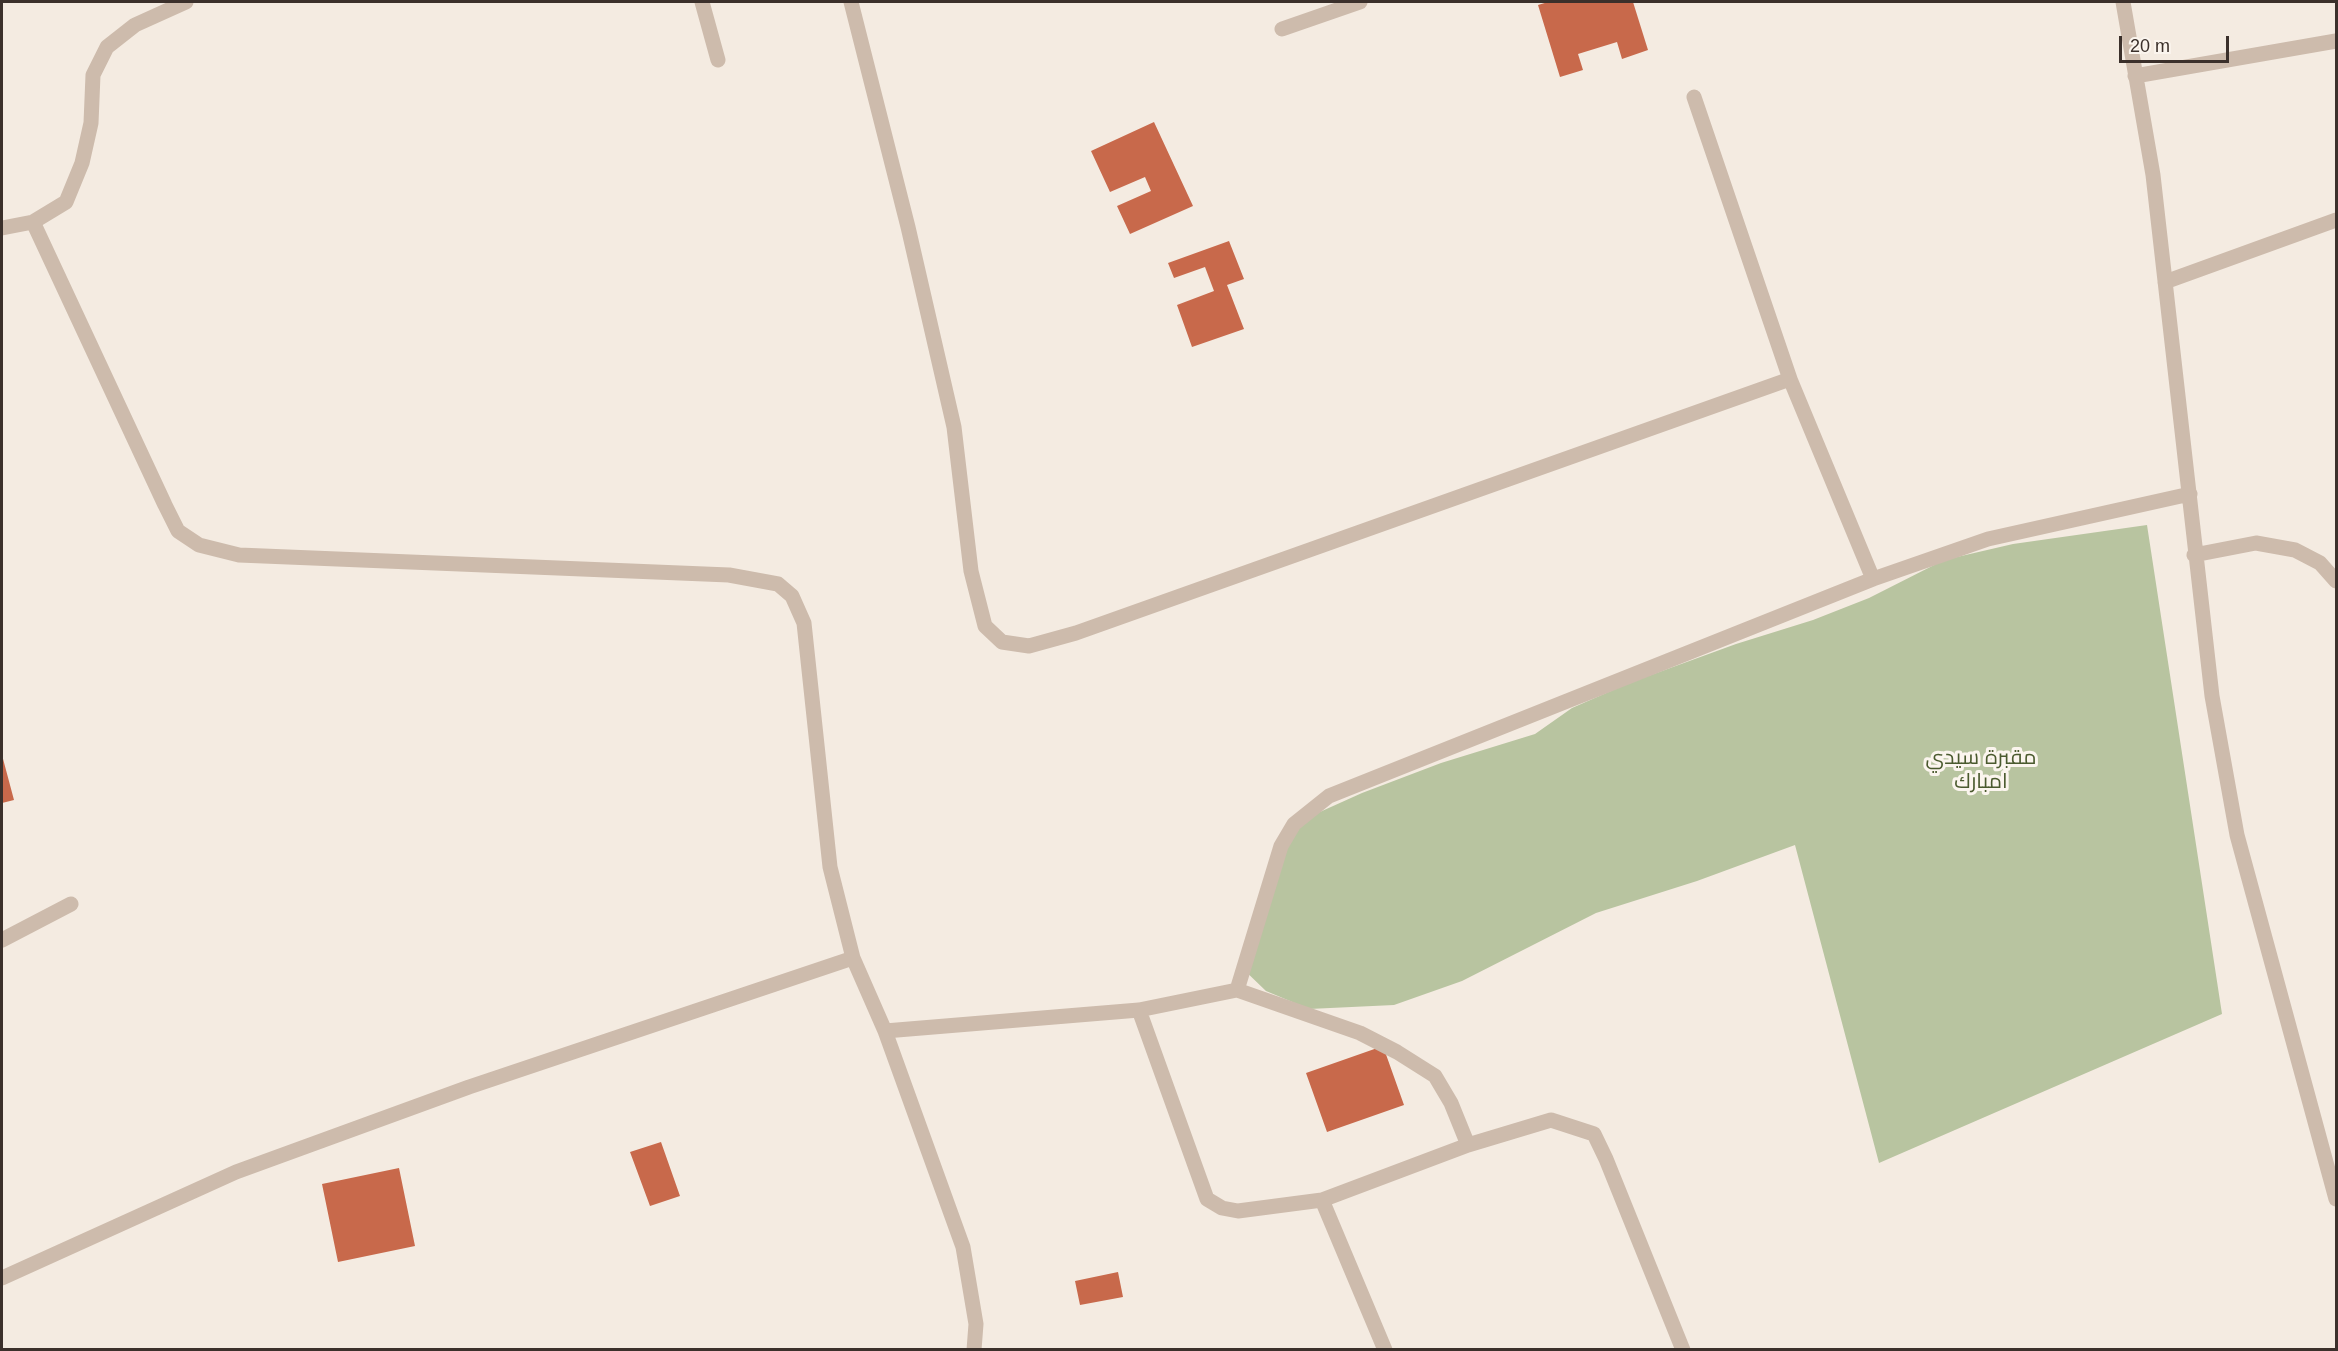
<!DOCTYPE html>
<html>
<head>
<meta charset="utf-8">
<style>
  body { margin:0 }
  #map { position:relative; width:2338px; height:1351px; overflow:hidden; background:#f4ebe1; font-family:Arial,sans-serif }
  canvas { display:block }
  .frame { position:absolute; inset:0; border:3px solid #3b302b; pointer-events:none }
  .scale { position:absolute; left:2119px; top:36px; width:110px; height:27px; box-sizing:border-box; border:3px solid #3b302b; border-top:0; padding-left:8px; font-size:18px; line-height:21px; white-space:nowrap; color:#3b302b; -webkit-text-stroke:4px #fbf5ee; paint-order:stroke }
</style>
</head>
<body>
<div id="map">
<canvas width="2338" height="1351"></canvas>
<div class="frame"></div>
<div class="scale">20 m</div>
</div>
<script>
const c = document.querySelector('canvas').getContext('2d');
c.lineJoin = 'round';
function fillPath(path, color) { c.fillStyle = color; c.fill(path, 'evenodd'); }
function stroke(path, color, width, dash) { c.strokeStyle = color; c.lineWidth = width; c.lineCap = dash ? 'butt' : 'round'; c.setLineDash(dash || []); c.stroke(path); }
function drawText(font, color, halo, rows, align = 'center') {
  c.font = font + ' Arial,Cairo,sans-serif'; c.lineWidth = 6; c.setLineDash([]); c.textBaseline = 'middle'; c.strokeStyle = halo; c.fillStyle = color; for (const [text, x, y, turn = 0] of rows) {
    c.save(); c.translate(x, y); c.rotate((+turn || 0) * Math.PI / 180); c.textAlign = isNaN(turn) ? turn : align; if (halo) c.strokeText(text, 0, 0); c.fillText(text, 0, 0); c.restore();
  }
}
const green = new Path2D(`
  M2147 525 2222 1014 1879 1163 1795 845 1697 881 1596 913 1462 981 1394 1005 1309 1009 1266 991 1239 965 1264 891 1302 820 1362 793 1441 763 1535 734 1572 708 1629 683 1736 644 1813 620 1869 598 1944 560 2013 544Z`);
const building = new Path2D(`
  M1548 2H1633L1648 50 1622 59 1617 42 1578 54 1583 70 1560 77 1538 5Z
  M1154 122 1193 206 1130 234 1117 206 1151 191 1145 177 1110 192 1091 151Z
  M1229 241 1244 279 1227 285 1244 329 1192 347 1177 305 1214 291 1205 267 1174 278 1168 263Z
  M2 755 14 800 2 803Z
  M1383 1046 1404 1105 1327 1132 1306 1073Z
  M661 1142 680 1196 650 1206 630 1152Z
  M399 1168 415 1246 338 1262 322 1184Z
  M1118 1272 1123 1297 1080 1305 1075 1281Z`);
const minor = new Path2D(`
  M702 2 718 60
  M851 2 908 227 954 427 971 571 985 626 1002 642 1029 646 1076 633 1790 379 1873 579
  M2123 2 2153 175 2212 696 2237 835 2336 1199
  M1282 29 1360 2
  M2135 76 2336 41
  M1694 97 1790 379
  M33 222 66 202 82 163 91 123 93 75 107 47 135 25 186 2
  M2 228 33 222 165 505 178 531 199 545 239 555 729 575 778 584 792 596 804 623 830 867 853 958 885 1031 963 1247 976 1324 974 1350
  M2165 282 2336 220
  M2194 555 2256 543 2295 550 2320 563 2336 581
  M2 940 71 904
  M1237 990 1360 1033 1397 1052 1435 1076 1451 1103 1468 1145 1551 1120 1594 1134 1606 1159 1683 1350
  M1139 1010 1207 1199 1222 1208 1238 1211 1322 1200
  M885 1031 1139 1010 1237 990 1281 846 1294 824 1329 796 1873 579 1988 539 2190 494
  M2 1278 236 1172 469 1087 853 958
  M1385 1350 1322 1200 1468 1145`);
const parkNames = [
  ["مقبرة سيدي",1981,758],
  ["امبارك",1981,782]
];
fillPath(green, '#b8c4a0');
fillPath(building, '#c8694b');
stroke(minor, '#cdbbac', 15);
drawText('21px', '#4a5a2e', '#fbf5ee', parkNames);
</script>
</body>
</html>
